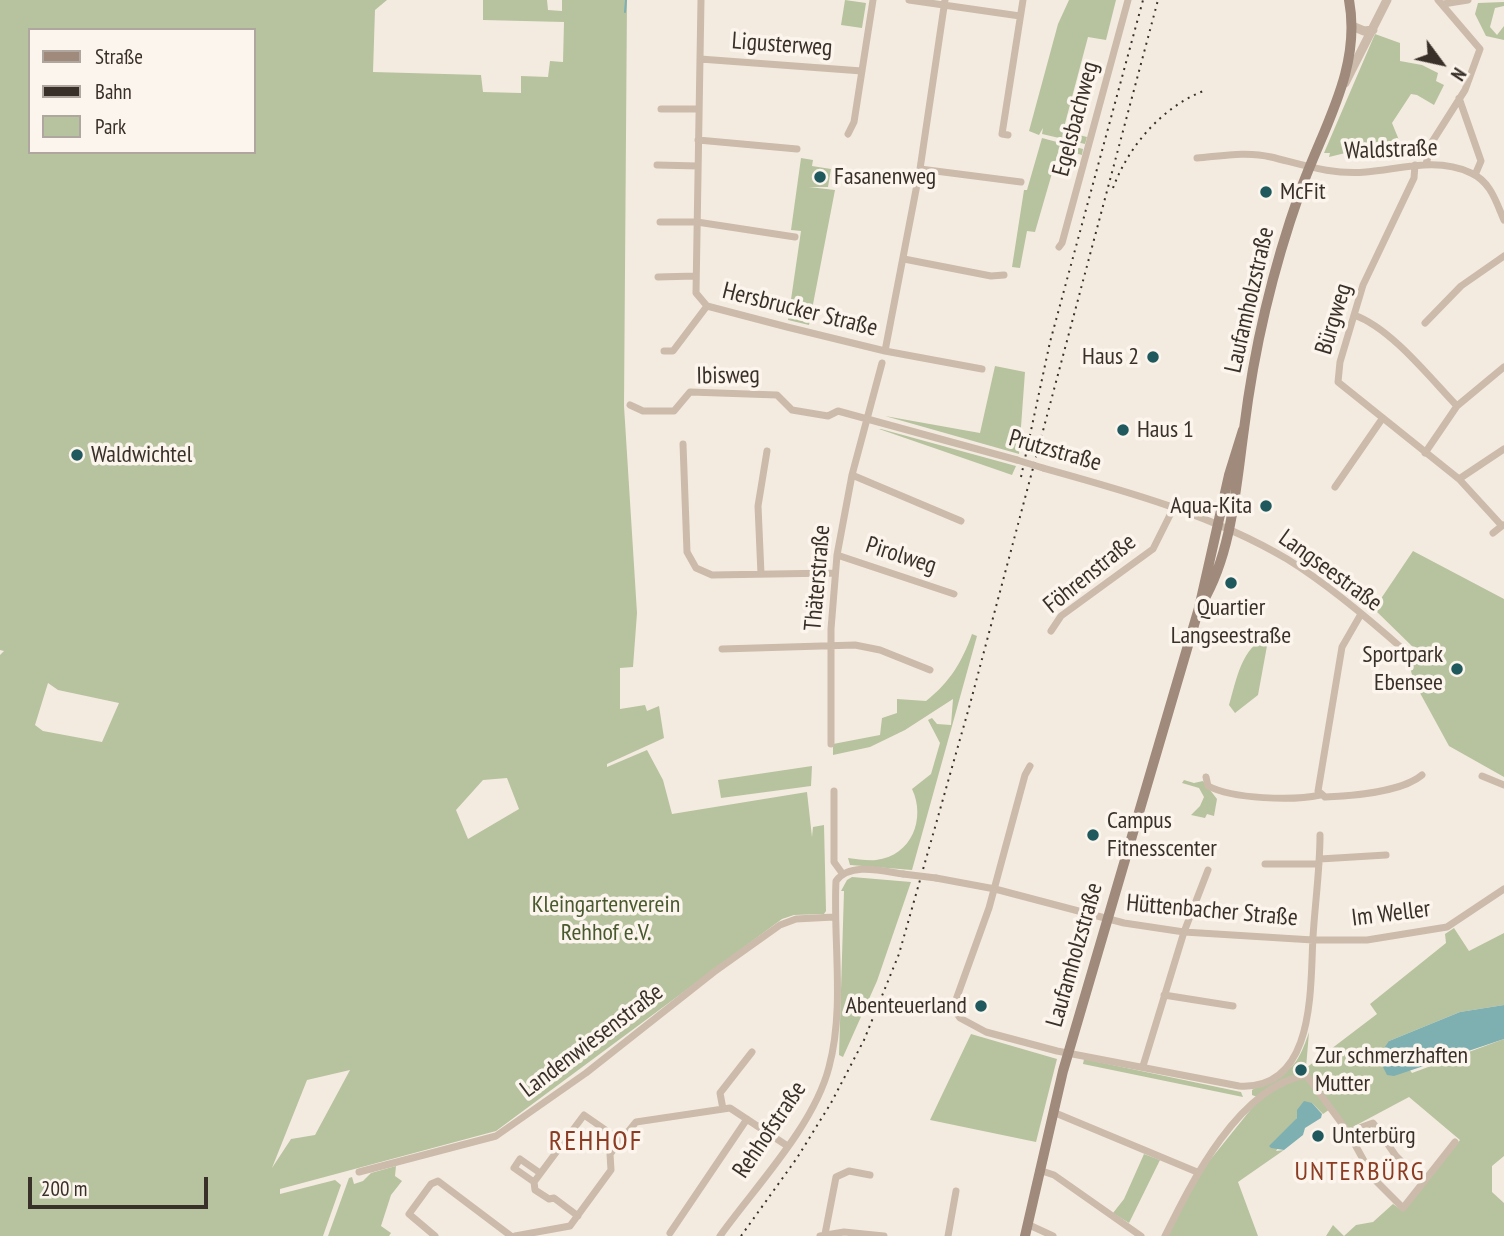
<!DOCTYPE html>
<html>
<head>
<meta charset="utf-8">
<style>
  body { margin:0 }
  #map { position:relative; width:1504px; height:1236px; overflow:hidden; background:#f4ebe0; font-family:"PT Sans Narrow",sans-serif }
  canvas { display:block }
  .legend { position:absolute; left:28px; top:28px; width:228px; height:126px; box-sizing:border-box; background:#fbf5ed; border:2px solid #aea69f; margin:0; padding:9px 12px; list-style:none; font-size:21px; color:#3a302a }
  .legend li { display:flex; align-items:center; gap:14px; height:35px }
  .legend b { width:35px; border:2px solid #aea69f }
  .north { position:absolute; left:1406px; top:28px; width:70px; height:70px; -webkit-text-stroke:5px #fbf5ed; paint-order:stroke; rotate:123deg; font-size:19px; font-weight:700; line-height:28px; text-align:center; color:#3a302a }
  .north::after { content:''; display:block; margin:auto; width:24px; height:32px; background:#3a302a; clip-path:polygon(50% 0,100% 100%,50% 72%,0 100%) }
  .scale { position:absolute; left:28px; top:1177px; width:180px; height:32px; box-sizing:border-box; border:4px solid #3a302a; border-top:0; padding-left:9px; font-size:21px; line-height:24px; white-space:nowrap; color:#3a302a; -webkit-text-stroke:5px #fbf5ed; paint-order:stroke }
</style>
</head>
<body>
<div id="map">
<canvas width="1504" height="1236"></canvas>
<ul class="legend">
<li><b style="height:9px;background:#a08a7c"></b>Straße</li>
<li><b style="height:9px;background:#3a302a"></b>Bahn</li>
<li><b style="height:19px;background:#b7c39f"></b>Park</li>
</ul>
<div class="north">N</div>
<div class="scale">200 m</div>
</div>
<script>
const c = document.querySelector('canvas').getContext('2d');
c.lineJoin = 'round';
function fillPath(path, color) { c.fillStyle = color; c.fill(path, 'evenodd'); }
function stroke(path, color, width, dash) { c.strokeStyle = color; c.lineWidth = width; c.lineCap = dash ? 'butt' : 'round'; c.setLineDash(dash || []); c.stroke(path); }
function drawText(font, color, halo, rows, align = 'center') {
  c.font = font + ' "PT Sans Narrow",sans-serif'; c.lineWidth = 7; c.setLineDash([]); c.textBaseline = 'middle'; c.strokeStyle = halo; c.fillStyle = color; for (const [text, x, y, turn = 0] of rows) {
    c.save(); c.translate(x, y); c.rotate((+turn || 0) * Math.PI / 180); c.textAlign = isNaN(turn) ? turn : align; if (halo) c.strokeText(text, 0, 0); c.fillText(text, 0, 0); c.restore();
  }
}
const green = new Path2D(`
  M0 0H387L375 10 373 72 481 75 483 92 521 93V76L548 77 550 61 563 62 564 22 483 20V0H547L548 10 562 11V0H627L624 406 637 613 633 667 620 668V709L645 705 647 711 659 706 664 738 607 764V767L647 750 663 780 672 814 807 792 812 837 813 827 824 825 826 911 824 914 794 915 782 919 496 1131 280 1189V1194L335 1180 341 1185 323 1236H0V655L4 651 0 650ZM30 30H254V152H30ZM48 683 58 690 119 703 102 742 43 731 35 725ZM507 778 519 809 468 839 456 810 483 780ZM350 1070 315 1135 291 1139 272 1168 307 1080Z
  M845 0 866 3 862 28 841 25Z
  M1069 0H1116L1106 40 1088 37 1063 131 1087 137 1085 144 1042 134 1043 128 1039 135 1029 131 1058 24Z
  M1504 2V6L1495 8 1490 27 1497 35 1504 26V40L1486 36 1475 14 1478 3Z
  M1375 34 1400 43V61L1422 65 1438 73 1436 81 1444 85 1434 105 1417 95 1411 94 1392 123 1399 140 1329 157 1330 153H1324Z
  M1042 138 1083 149 1082 155 1059 149 1035 232 1027 231 1020 268 1012 267 1024 190H1027Z
  M801 158 813 160 812 166 831 169 828 187H809L835 190 809 325 788 320 801 231 791 230Z
  M995 366 1025 372 1019 454 885 416 980 433Z
  M879 429H881L1016 466 1012 475Z
  M1413 551 1504 599V777L1449 746 1414 682 1408 660 1417 651 1374 609Z
  M972 634 977 636 912 870 850 865 848 858C857 859 868 861 876 860 912 856 926 818 912 789L931 774 940 743 928 720 932 718 937 724 951 725 953 699 905 730 870 747 833 755V744L880 735 882 718 897 713V699L926 701C950 682 962 662 972 634Z
  M1269 635 1258 695 1235 713 1229 705C1237 678 1241 648 1269 635Z
  M812 766 811 786 721 798 718 780Z
  M1184 780 1194 783 1203 781 1217 799 1214 816 1207 814 1205 818 1191 815 1200 806 1204 797 1199 788 1182 783Z
  M852 877 911 882 877 981 843 1057 839 1055 844 891H841L847 880Z
  M1454 928 1469 951 1504 933V1005L1460 1012 1389 1041 1412 1073 1504 1039V1156L1492 1166V1192L1504 1203V1236H1326L1333 1225 1344 1236 1356 1225 1373 1222 1393 1204 1403 1211 1460 1140 1409 1097 1349 1129 1333 1107 1323 1114 1312 1103 1297 1118 1276 1151 1284 1150 1238 1182 1258 1236H1168L1198 1175 1260 1098 1252 1095V1090C1286 1071 1295 1075 1309 1032L1306 1068 1377 1014 1370 1004 1446 943 1445 934Z
  M971 1034 1057 1059 1036 1142 930 1120Z
  M1084 1059 1241 1092 1243 1097 1083 1064Z
  M1144 1154 1160 1160 1129 1223 1113 1213 1124 1199Z
  M396 1166 395 1176 402 1181 391 1195 381 1226 391 1233 389 1236H328L349 1178 352 1177 354 1184 363 1181 371 1173Z`);
const water = new Path2D(`
  M1504 1005V1039L1394 1076 1387 1075 1378 1057 1389 1041 1460 1012Z
  M1304 1101 1312 1103 1322 1114 1321 1118 1305 1128 1303 1135 1284 1150 1271 1148 1269 1146 1297 1118V1110Z`);
const stream = new Path2D(`
  M625 12 626 0`);
const minor = new Path2D(`
  M701 0 696 293 707 306 787 327 885 351 982 369
  M909 0 1020 16
  M1443 4 1468 0
  M700 59 862 71
  M1459 98 1481 161 1475 175
  M661 109H699
  M848 134 854 122 873 0
  M1008 135 1002 134 1023 0
  M698 140 797 149
  M1197 158C1221 156 1247 151 1271 157 1304 165 1331 175 1366 172 1401 169 1437 157 1471 173 1491 182 1496 202 1504 220
  M1426 164 1432 142 1465 90 1480 49 1438 0
  M657 165 698 166
  M1415 165 1414 178 1363 285 1340 362 1338 382 1459 479 1502 526
  M920 169 1021 182
  M660 222H697L795 237
  M1059 247 1062 243 1128 0
  M904 259 991 276 1004 275
  M658 277 695 276
  M1354 315C1391 328 1430 378 1457 406
  M1425 323 1461 286 1504 256
  M664 351H673L707 306
  M885 351 920 169 945 0
  M630 405 643 411H674L690 392 777 395 792 410 828 416 838 411 1017 460
  M683 444 687 552 696 568 712 575 834 573
  M1425 453 1457 406 1504 367
  M1043 468C1126 491 1213 515 1287 559 1329 585 1369 619 1405 651
  M852 475 961 521
  M1459 479 1504 449
  M1335 487 1382 419
  M1493 533 1503 525
  M837 555 954 594
  M761 574 758 506 767 451
  M1361 614 1342 647 1318 791 1325 797C1351 796 1402 792 1422 775
  M1051 631 1061 616 1153 549 1173 509
  M722 649 855 645 880 650 930 670
  M831 744V629L837 555 852 475 882 363
  M1030 766 1025 775 989 908 953 1008 960 1018 986 1032 1057 1051 1239 1086C1316 1091 1310 987 1313 937 1315 903 1320 869 1320 835
  M1482 776 1504 785
  M1206 777 1208 786C1233 799 1293 801 1320 795
  M834 791V862L842 873
  M1320 859 1386 855
  M1265 864H1319
  M936 878 995 889 1124 923 1184 932 1313 940H1367L1447 927 1504 889
  M1164 995 1233 1006
  M1143 1066 1184 932 1208 870
  M723 1109 720 1093 752 1052
  M1053 1112 1197 1172
  M1348 1132 1373 1123 1396 1156 1423 1183
  M1039 1170 1054 1175 1141 1236
  M359 1172 496 1136 586 1073 714 972 780 925 796 919 834 917
  M534 1182 514 1168 520 1159 540 1173
  M578 1216 554 1198 549 1199 535 1190 534 1182 584 1115 620 1140
  M1027 1224 1053 1236
  M670 1233 747 1119
  M825 1234 836 1177 849 1171 870 1175
  M435 1236 409 1214 431 1184 438 1181 511 1236
  M515 1236 570 1226 611 1170 610 1154 636 1122 730 1108 786 1145
  M720 1236C755 1187 814 1126 829 1067 845 1007 833 942 836 881 850 862 882 871 903 874
  M820 1236 844 1232 884 1236
  M948 1236 956 1191
  M1165 1236C1192 1181 1239 1087 1306 1075L1348 1132 1374 1179 1403 1208 1455 1142`);
const tertiary = new Path2D(`
  M1352 26 1364 31 1373 30
  M1345 83 1387 0`);
const secondary = new Path2D(`
  M1202 603C1232 553 1236 486 1244 429 1254 348 1273 268 1300 192 1322 129 1362 69 1349 0
  M1025 1236 1063 1071 1199 608 1229 475 1243 430`);
const rail = new Path2D(`
  M1113 188C1129 145 1163 106 1206 90
  M1021 477 1050 342 1143 0
  M741 1236 797 1158 831 1103 864 1040 899 954 970 704 1158 0`);
const minorBridge = new Path2D(`
  M1017 460 1043 468
  M903 874 936 878`);
const markers = [
  [820,177,7,"#1f585d"],
  [1266,192,7,"#1f585d"],
  [1153,357,7,"#1f585d"],
  [1123,430,7,"#1f585d"],
  [77,455,7,"#1f585d"],
  [1266,506,7,"#1f585d"],
  [1231,583,7,"#1f585d"],
  [1457,669,7,"#1f585d"],
  [1093,835,7,"#1f585d"],
  [981,1006,7,"#1f585d"],
  [1301,1070,7,"#1f585d"],
  [1318,1136,7,"#1f585d"]
];
const streetNames = [
  ["Ligusterweg",782,45,4],
  ["Egelsbachweg",1076,119,-75],
  ["Waldstraße",1391,150,-2],
  ["Laufamholzstraße",1250,300,-77],
  ["Hersbrucker Straße",800,310,14],
  ["Bürgweg",1334,319,-73],
  ["Ibisweg",728,376,-1],
  ["Prutzstraße",1055,451,16],
  ["Pirolweg",901,556,18],
  ["Langseestraße",1330,571,36],
  ["Föhrenstraße",1090,574,-39],
  ["Thäterstraße",818,578,-85],
  ["Hüttenbacher Straße",1212,911,5],
  ["Im Weller",1391,914,-7],
  ["Laufamholzstraße",1075,955,-74],
  ["Landenwiesenstraße",592,1041,-37],
  ["Rehhofstraße",770,1130,-56]
];
const poiNames = [
  ["Fasanenweg",834,177],
  ["McFit",1280,192],
  ["Haus 2",1139,357,"right"],
  ["Haus 1",1137,430],
  ["Waldwichtel",91,455],
  ["Aqua-Kita",1252,506,"right"],
  ["Quartier",1231,608,"center"],
  ["Langseestraße",1231,636,"center"],
  ["Sportpark",1443,655,"right"],
  ["Ebensee",1443,683,"right"],
  ["Campus",1107,821],
  ["Fitnesscenter",1107,849],
  ["Abenteuerland",967,1006,"right"],
  ["Zur schmerzhaften",1315,1056],
  ["Mutter",1315,1084],
  ["Unterbürg",1332,1136]
];
const parkNames = [
  ["Kleingartenverein",606,905],
  ["Rehhof e.V.",606,933]
];
const neighbourhoodNames = [
  ["UNTERBÜRG",1360,1173]
];
const quarterNames = [
  ["REHHOF",596,1142]
];
fillPath(green, '#b7c39f');
fillPath(water, '#7eafb1');
stroke(stream, '#7eafb1', 2);
stroke(minor, '#ccbbab', 7);
stroke(tertiary, '#ccbbab', 9);
stroke(secondary, '#a08a7c', 10);
stroke(rail, '#3a302a', 2, [2, 5]);
stroke(minorBridge, '#ccbbab', 7);
for (const [x, y, r, color] of markers) { const dot = new Path2D(); dot.arc(x, y, r, 0, 2 * Math.PI); c.fillStyle = color; c.fill(dot); stroke(dot, '#fbf5ed', 2.5); }
drawText('24px', '#3a302a', '#fbf5ed', streetNames);
drawText('24px', '#3a302a', '#fbf5ed', poiNames, 'left');
drawText('24px', '#49592e', '#fbf5ed', parkNames);
c.letterSpacing = '2px';
drawText('26px', '#8b3c22', '#fbf5ed', neighbourhoodNames);
c.letterSpacing = '0px';
c.letterSpacing = '2px';
drawText('28px', '#8b3c22', '#fbf5ed', quarterNames);
c.letterSpacing = '0px';
</script>
</body>
</html>
